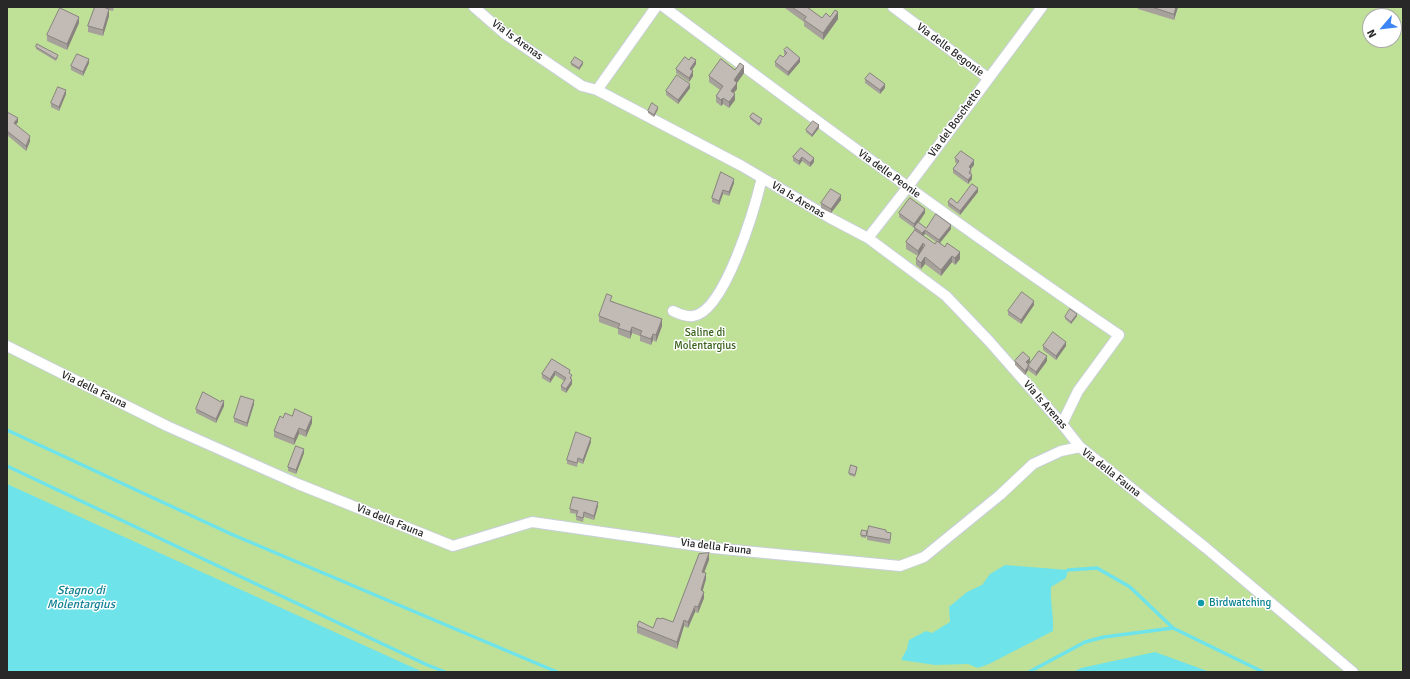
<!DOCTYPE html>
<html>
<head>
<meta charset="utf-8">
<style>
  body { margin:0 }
  #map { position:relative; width:1410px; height:679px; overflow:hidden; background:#eadfd9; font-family:Signika,sans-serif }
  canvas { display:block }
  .frame { position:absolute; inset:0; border:8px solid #282828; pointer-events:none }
  .north { position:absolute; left:1362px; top:8px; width:40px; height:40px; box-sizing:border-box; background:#fff; border:1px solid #a9a9a9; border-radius:50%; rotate:242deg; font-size:11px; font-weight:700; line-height:16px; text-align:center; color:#282828 }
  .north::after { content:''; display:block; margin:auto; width:14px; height:18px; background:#3d85f4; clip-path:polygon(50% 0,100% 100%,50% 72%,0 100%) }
</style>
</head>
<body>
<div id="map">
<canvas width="1410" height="679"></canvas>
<div class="frame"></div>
<div class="north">N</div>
</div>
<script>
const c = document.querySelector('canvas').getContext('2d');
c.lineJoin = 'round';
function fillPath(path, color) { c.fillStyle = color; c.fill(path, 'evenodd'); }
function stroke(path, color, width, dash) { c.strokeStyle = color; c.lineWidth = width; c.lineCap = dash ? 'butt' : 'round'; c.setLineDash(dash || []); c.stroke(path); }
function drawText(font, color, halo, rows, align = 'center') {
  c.font = font + ' Signika,sans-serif'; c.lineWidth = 3; c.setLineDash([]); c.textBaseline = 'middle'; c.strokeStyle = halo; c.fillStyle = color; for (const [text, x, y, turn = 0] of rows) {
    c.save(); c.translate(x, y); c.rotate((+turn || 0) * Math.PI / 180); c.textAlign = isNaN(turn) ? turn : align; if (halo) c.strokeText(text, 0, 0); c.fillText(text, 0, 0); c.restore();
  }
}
const green = new Path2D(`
  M7 7H1403V672H7ZM1370 16H1394V40H1370Z`);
const water = new Path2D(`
  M7 484 423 672H7Z
  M1005 565 1068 570 1066 578 1051 587C1050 602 1054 616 1053 631L989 664 978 668 968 664 935 665 901 660 907 649 909 640 926 631 932 633 950 622 949 607 967 592 982 585 990 574Z
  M1155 652 1210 672H1073L1081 668Z`);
const stream = new Path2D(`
  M7 430 231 534 557 672
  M7 466 425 664 445 672
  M1068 570 1097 568 1130 587 1173 628 1263 672
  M1029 672 1085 642 1104 637 1173 628`);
const minor = new Path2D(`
  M474 7 504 33 582 86 597 90 742 166 830 218 868 238 946 296 989 341 1062 424 1080 447
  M664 7C814 119 964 230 1119 335L1078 391 1062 424
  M893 7 988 78
  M597 90 656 7
  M868 238 907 188 1042 7
  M673 311C679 314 686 317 693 316 725 312 755 207 762 178
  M7 346 167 426 298 484 453 546 532 522 713 548 900 566 924 557 1000 495 1033 464 1061 451 1080 447 1206 548 1353 672`);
const wall = new Path2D(`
  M95 7H114L113 11 109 10V16L103 36 88 32V26Z
  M785 7H807L822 18 830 17 838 19 823 40 804 26V22L785 8Z
  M1138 7H1178L1174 20 1138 9Z
  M79 23 67 50 47 41V35Z
  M36 47 58 57 56 61 36 49Z
  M784 50 800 62 788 76 775 66V62L783 57 785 55 784 54Z
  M89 63 83 76 71 70V66Z
  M571 63 583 64 579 70 571 65Z
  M696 64 692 70 693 76 689 82 676 73V69Z
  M735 70 744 73 737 83V89L733 93 735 100 729 108 723 104 721 106 716 102V96L720 90 709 82V76Z
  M865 79 885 88 880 94 865 83Z
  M690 88 678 104 666 95V91Z
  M66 94 59 111 51 107V103Z
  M658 109 654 117 648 113V111Z
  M7 112 18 122 16 125 30 141 26 151 7 135Z
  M750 117 762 122 759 126 750 119Z
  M819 128 812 137 806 132V130Z
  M801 148 814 162 810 167 802 161 799 165 793 161V157Z
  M955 158 974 165 971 169 972 179 968 184 953 173V169L957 164 955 162Z
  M721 172 734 183 729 196 723 194 719 205 712 202V198Z
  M978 192 960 215 948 206V202L957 203Z
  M841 200 831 213 821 208V203Z
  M899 213H925L918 222 926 228 951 229 940 243 960 259 955 265 952 262 941 276 925 264 921 269 916 265V259L918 256 906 249V242L914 231V228L899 217ZM925 234 936 242 935 244 923 236Z
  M612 301 662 326 656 342 653 340 651 345 640 341V336L632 333 630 339 618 334V329L599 322V316Z
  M1034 305 1021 324 1008 315V311Z
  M1077 316 1071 324 1065 319V317Z
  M1043 346H1066L1056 360 1043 350Z
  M552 359 570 373 572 379V384L566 393 561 390V386L564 381 555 375 550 383 542 378V374Z
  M1015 361 1030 362 1028 364 1029 365 1047 361 1036 376 1028 370 1025 375 1015 365Z
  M254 404 247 427 234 422V418Z
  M224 406 216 423 196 413V409Z
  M292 416 312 423 306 437 299 434 294 445 274 437V431L283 418Z
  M591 442 583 464 578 462 577 467 567 464V460Z
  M304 453 296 474 288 471V467Z
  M857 469 855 477 849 475V473Z
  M598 506 594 520 584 517 583 522 576 520 577 514 570 513V509Z
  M867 531 866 538 861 537V535Z
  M886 532 891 538 890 544 867 540V536Z
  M709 560 704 573 706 579 702 591 704 598 698 613 695 612 688 628 684 626 677 649 637 633V626L653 628 661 619 673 622Z`);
const shadedWall = new Path2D(`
  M1176 7H1178L1174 20V14Z
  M109 9V16L103 36V30Z
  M838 12V19L823 40V33Z
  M79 17V23L67 50V44Z
  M800 58V62L788 76V72Z
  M89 59V63L83 76V72Z
  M696 60V64L690 73V69Z
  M583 62V64L579 70V68Z
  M744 66V73L734 87V80Z
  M693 71V76L689 82V78Z
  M737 83V89L731 97V91Z
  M690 84V88L678 104V100Z
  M885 84V88L880 94V90Z
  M66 90V94L59 111V107Z
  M735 94V100L729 108V102Z
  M723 98V104L721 106V100Z
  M658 107V109L654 117V115Z
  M18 118V122L14 127V123Z
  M819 125V128L812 137V135Z
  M30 136V141L26 151V146Z
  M802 157V161L799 165V161Z
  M814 158V162L810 167V163Z
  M974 160V165L969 171V167Z
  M972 175V179L968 184V180Z
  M734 179V183L729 196V192Z
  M978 188V192L960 215V211Z
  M723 190V194L719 205V201Z
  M841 195V200L831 213V209Z
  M925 209V213L915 228 914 227V229V224Z
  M951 225V229L939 244V240Z
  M925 230V234L922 237V233Z
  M923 243V249L918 257V251Z
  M960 252V259L955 265V258Z
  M952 256V262L941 276V270Z
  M925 257V264L921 269V263Z
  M1034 301V305L1021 324V320Z
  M1077 314V316L1071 324V322Z
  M662 319V326L656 342V335Z
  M632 327V333L630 339V332Z
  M653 334V340L651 345V339Z
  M1066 342V346L1056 360V356Z
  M1047 356V361L1036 376V372Z
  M1030 358V362L1026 366V362Z
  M1028 366V370L1025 375V371Z
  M555 371V375L550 383V379Z
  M572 380V384L566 393V389Z
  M254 400V404L247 427V423Z
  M224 401V406L216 423V419Z
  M312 417V423L306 437V431Z
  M299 428V434L294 445V439Z
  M591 438V442L583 464V460Z
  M304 449V453L296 474V470Z
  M598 502V506L594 520V516Z
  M709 553V560L702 578V572Z
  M706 573V579L701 597V590Z
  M704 592V598L698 613V607Z
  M695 606V612L688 628V622Z
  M684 620V626L677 649V642Z`);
const building = new Path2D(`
  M95 7H103L109 9 103 30 88 26Z
  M792 7H807L822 18 826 13 830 17 835 10 838 12 823 33 804 20 806 17Z
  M1152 7H1176L1174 14Z
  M60 8 79 17 67 44 47 35Z
  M37 44 58 55 56 59 36 47Z
  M787 47 800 58 788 72 775 62 780 55 783 57 787 53 784 50Z
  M77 54 89 59 83 72 71 66Z
  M575 57 583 62 579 68 571 63Z
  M685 57 689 60 691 57 696 60 690 69 693 71 689 78 676 69Z
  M721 59 735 70 740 63 744 66 734 80 737 83 731 91 735 94 729 102 723 98 721 100 716 96 723 86 709 76Z
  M870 73 885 84 880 90 865 79Z
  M677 75 690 84 678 100 666 91Z
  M58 87 66 90 59 107 51 103Z
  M652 103 658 107 654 115 648 111Z
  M7 112 18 118 14 123 30 136 26 146 7 131Z
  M753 113 762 119 759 124 750 117Z
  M813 121 819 125 812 135 806 130Z
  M801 148 814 158 810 163 802 157 799 161 793 157Z
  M961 151 974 160 969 167 971 169 969 173 972 175 968 180 953 169 959 161 955 158Z
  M721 172 734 179 729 192 723 190 719 201 712 198Z
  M972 184 978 188 960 211 948 202 951 198 957 203Z
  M831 189 841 195 831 209 821 203Z
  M910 198 925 209 914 224 899 213Z
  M936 214 951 225 939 240 925 230 922 233 914 227 918 222 926 228Z
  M915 230 935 244 937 241 945 247 947 243 960 252 955 258 952 256 941 270 925 257 921 263 916 259 925 245 923 243 918 251 906 242Z
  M1022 292 1034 301 1021 320 1008 311Z
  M607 294 612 296 610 301 662 319 656 335 653 334 651 339 640 335 642 331 632 327 630 332 618 328 620 324 599 316Z
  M1070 309 1077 314 1071 322 1065 317Z
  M1053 332 1066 342 1056 356 1043 346Z
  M1039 351 1047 356 1036 372 1028 366Z
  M1023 352 1030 358 1026 362 1029 365 1025 371 1015 361Z
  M552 359 570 370 569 373 572 375 570 378 572 380 566 389 561 386 566 378 555 371 550 379 542 374Z
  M203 392 221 402 222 400 224 401 216 419 196 409Z
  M241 396 254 400 247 423 234 418Z
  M295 409 312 417 306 431 299 428 294 439 274 431 280 416 283 418 285 413 292 416Z
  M576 432 591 438 583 460 578 458 577 463 567 460Z
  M296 446 304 449 296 470 288 467Z
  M851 465 857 467 855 475 849 473Z
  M573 497 598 502 594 516 584 512 583 518 576 516 578 511 570 509Z
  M869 526 886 530V532L891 533 890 540 867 536Z
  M862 530 867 531 866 536 861 535Z
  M709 553 702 572 706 573 701 590 704 592 698 607 695 606 688 622 684 620 677 642 637 626 639 621 653 628 657 618 661 619 662 618 673 622 699 554Z`);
const markers = [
  [1201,603,4,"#0f9aa8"]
];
const streetNames = [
  ["Via Is Arenas",517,40,36],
  ["Via delle Begonie",950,50,37],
  ["Via del Boschetto",955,123,-54],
  ["Via delle Peonie",889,174,36],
  ["Via Is Arenas",798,200,31],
  ["Via della Fauna",94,390,26],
  ["Via Is Arenas",1045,405,49],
  ["Via della Fauna",1111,473,38],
  ["Via della Fauna",390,521,22],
  ["Via della Fauna",716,547,7]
];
const parkNames = [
  ["Saline di",705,333],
  ["Molentargius",705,346]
];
const cultureNames = [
  ["Birdwatching",1209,603]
];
const waterNames = [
  ["Stagno di",81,591],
  ["Molentargius",81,605]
];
fillPath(green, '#bfe097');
fillPath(water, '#6ee3ea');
stroke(stream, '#6ee3ea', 3.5);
stroke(minor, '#c8cfda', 12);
stroke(minor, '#fff', 10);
fillPath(wall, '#a7a19c');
fillPath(shadedWall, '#88837f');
fillPath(building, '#c2bbb5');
stroke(building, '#88837f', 1);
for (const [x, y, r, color] of markers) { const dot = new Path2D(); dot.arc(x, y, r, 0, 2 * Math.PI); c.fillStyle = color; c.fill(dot); stroke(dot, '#fff', 1.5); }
drawText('11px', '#282828', '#fff', streetNames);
drawText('11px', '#38611b', '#fff', parkNames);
drawText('11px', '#0d838f', '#fff', cultureNames, 'left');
drawText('italic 12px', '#118193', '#fff', waterNames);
</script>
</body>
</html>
